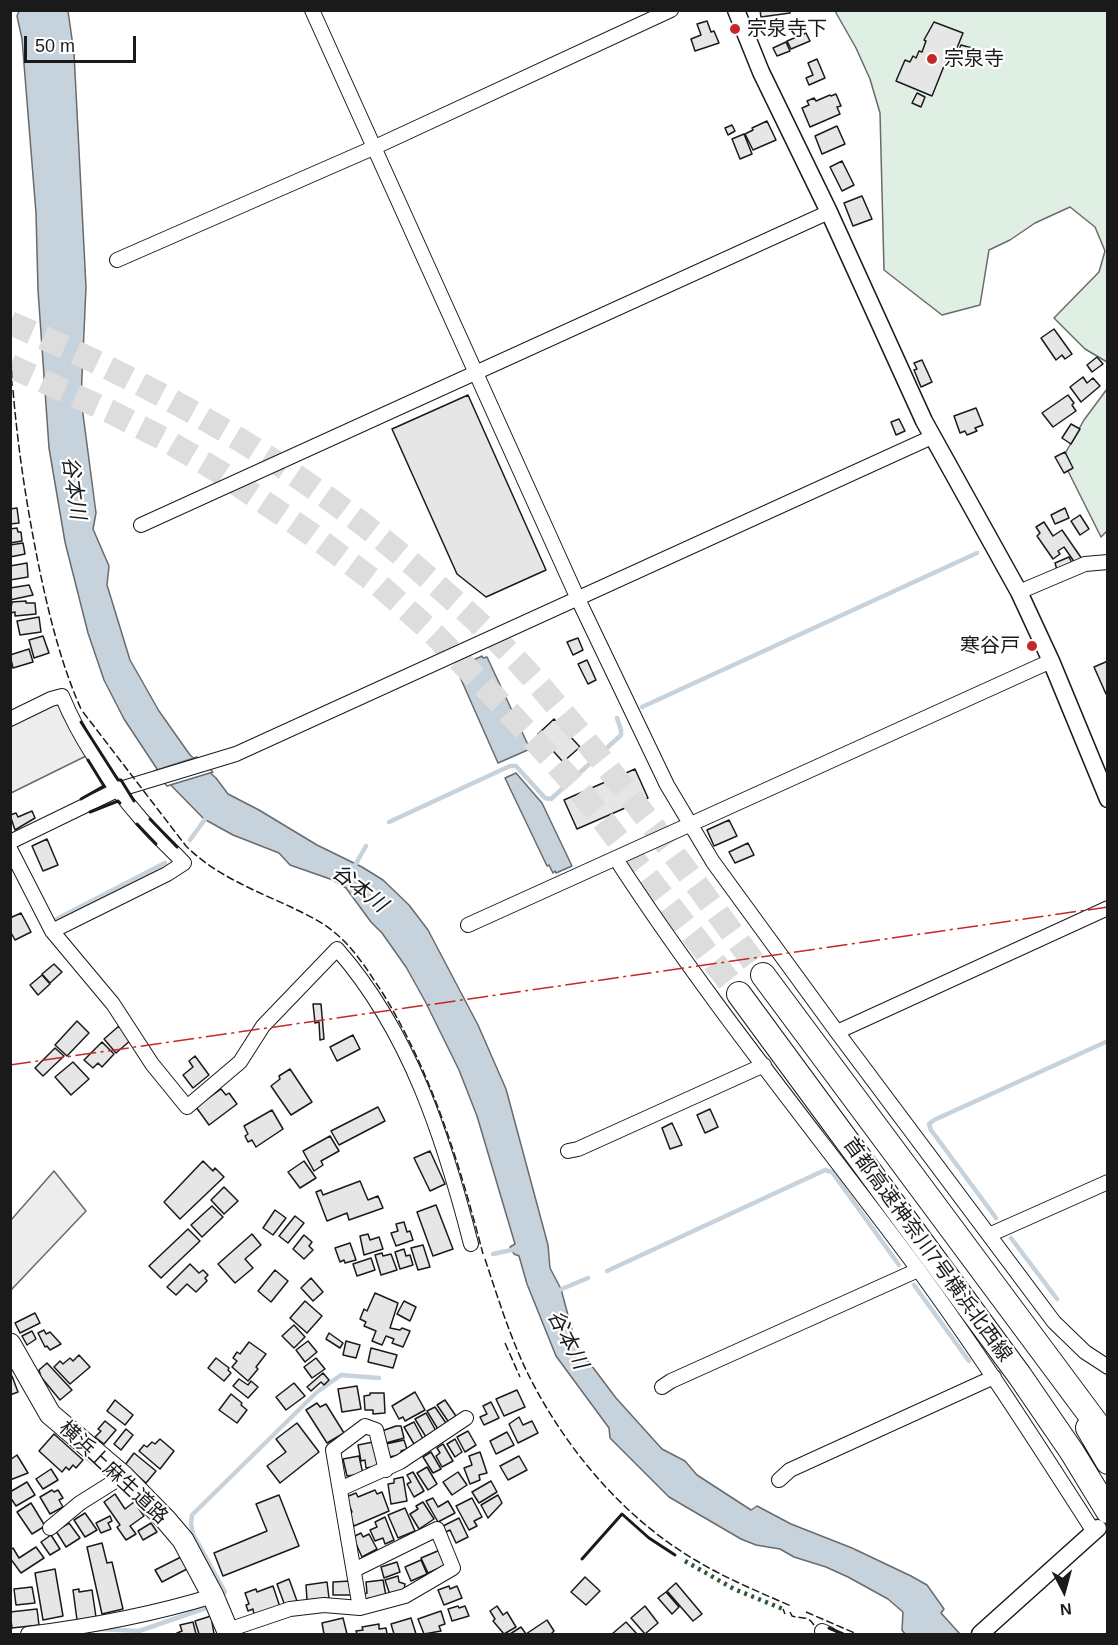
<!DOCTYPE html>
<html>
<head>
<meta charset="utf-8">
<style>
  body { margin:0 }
  #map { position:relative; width:1118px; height:1645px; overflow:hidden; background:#fff; font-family:Helvetica,sans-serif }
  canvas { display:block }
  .frame { position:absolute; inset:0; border:12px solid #1a1a1a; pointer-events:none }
  .north { position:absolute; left:1034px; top:1561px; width:60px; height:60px; -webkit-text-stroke:4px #fff; paint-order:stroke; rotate:174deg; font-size:16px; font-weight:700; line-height:24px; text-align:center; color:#1a1a1a }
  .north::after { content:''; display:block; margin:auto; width:21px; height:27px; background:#1a1a1a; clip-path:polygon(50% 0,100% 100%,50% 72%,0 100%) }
  .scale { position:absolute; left:24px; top:36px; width:112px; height:27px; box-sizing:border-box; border:3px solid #1a1a1a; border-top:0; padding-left:8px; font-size:18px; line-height:21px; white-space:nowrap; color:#1a1a1a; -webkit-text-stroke:4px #fff; paint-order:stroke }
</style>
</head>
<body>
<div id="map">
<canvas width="1118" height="1645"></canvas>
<div class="frame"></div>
<div class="north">N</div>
<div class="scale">50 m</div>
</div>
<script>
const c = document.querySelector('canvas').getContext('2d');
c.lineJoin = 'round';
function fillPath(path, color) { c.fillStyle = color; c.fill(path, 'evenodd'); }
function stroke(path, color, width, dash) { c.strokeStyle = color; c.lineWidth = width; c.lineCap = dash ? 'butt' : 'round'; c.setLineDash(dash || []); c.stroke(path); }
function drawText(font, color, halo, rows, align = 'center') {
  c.font = font + ' Helvetica,"Noto Sans JP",sans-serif'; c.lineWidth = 4.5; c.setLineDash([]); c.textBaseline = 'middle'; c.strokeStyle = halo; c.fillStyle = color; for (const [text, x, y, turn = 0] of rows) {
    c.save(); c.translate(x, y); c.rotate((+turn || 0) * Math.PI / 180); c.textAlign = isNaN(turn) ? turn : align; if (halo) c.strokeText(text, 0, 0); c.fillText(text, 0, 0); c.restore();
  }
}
const green = new Path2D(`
  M835 11H1107V362L1085 349 1054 318 1099 272 1105 251 1095 227 1070 207 1035 223 1010 240 989 250 980 305 942 315 884 270 880 113 870 79 856 48Z
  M1107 389 1108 530 1101 537 1062 459 1084 420Z`);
const parking = new Path2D(`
  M58 702 86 756 11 793V725Z
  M54 1171 86 1211 12 1289 10 1286 11 1220Z`);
const water = new Path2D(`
  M19 11H68L74 53 86 287 81 399 96 513 93 529 109 566 107 585 130 660 159 711 190 755 216 778 228 794 259 810 317 845 362 867 383 880 409 905 428 930 478 1025 506 1089 548 1245 550 1268 561 1289 576 1345 616 1398 662 1449 685 1461 697 1475 751 1510 757 1506 791 1524 852 1548 911 1576 927 1585 944 1609 941 1613 960 1634H905L902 1630 903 1612 888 1599 848 1577 826 1567 794 1557 780 1549 756 1545 741 1539 669 1497 610 1438 609 1428 556 1356 527 1284 519 1256 514 1254 510 1247 515 1244 477 1116 459 1070 425 1001 406 967 382 933 371 922 346 888 333 880 290 865 279 853 233 835 204 819 161 775 124 719 104 680 88 633 65 542 49 448 38 290 36 213 22 39 17 16Z
  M482 656 483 658 487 657 530 749 498 763 456 668Z
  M516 773 542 803 572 866 556 873 555 871 553 873 549 865 547 866 505 778Z`);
const pier = new Path2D(`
  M197 757 213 772 167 786 154 771Z`);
const stream = new Path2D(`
  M642 707 977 553
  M389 822 510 766H516L545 798 551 799 621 735V730L617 718
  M190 840 208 815
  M354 867 366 846
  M53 921 165 863
  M996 1218 931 1130 929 1124 934 1120 1108 1041
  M1011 1238 1057 1299
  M493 1254 516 1249
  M607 1271 825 1170 832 1172 899 1265
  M914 1285 969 1361
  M557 1291 588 1278
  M220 1597 225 1592 193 1534 191 1524 192 1515 317 1392 341 1375 379 1378
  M99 1629 139 1631 206 1608 211 1604`);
const building = new Path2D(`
  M760 10H790V13L761 17Z
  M707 21 711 32 714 31 719 43 695 51 691 39 701 35 697 24Z
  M934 22 963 33 951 63 946 61 932 96 896 81 905 60 910 62 913 56 916 58 919 51 922 52 926 41 924 40Z
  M806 33 810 41 791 49 787 41Z
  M786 42 790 51 777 56 773 48Z
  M961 45 972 48 967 58 957 54Z
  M817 59 825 78 809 85 806 78 813 75 808 63Z
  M917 93 925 97 921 107 912 103Z
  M836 94 841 106 837 107 840 114 810 127 802 108 809 105 807 101 814 98 816 101 830 95 831 96Z
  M767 121 776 140 753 150 745 134 753 130 752 128Z
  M732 125 735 131 728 135 725 128Z
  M837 126 845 144 822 154 815 136Z
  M744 134 752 154 740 159 732 139Z
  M842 161 854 185 842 191 830 167Z
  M862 196 872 219 853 226 844 203Z
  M1054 329 1072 354 1065 359 1062 355 1056 360 1041 338Z
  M1097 357 1103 364 1092 372 1087 365Z
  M922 360 932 382 921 387 914 370 917 369 914 363Z
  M1083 377 1087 383 1093 378 1100 386 1081 402 1070 387Z
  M468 395 546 570 486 597 457 574 392 429Z
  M1068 395 1074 403 1072 405 1076 411 1053 427 1042 413Z
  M976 408 983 425 975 428 977 431 967 435 965 431 960 433 954 416Z
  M899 419 905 431 896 435 891 422Z
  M1071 424 1080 429 1071 444 1062 438Z
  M1065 452 1073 468 1064 473 1055 457Z
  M17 508 19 523 10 524V509Z
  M1065 508 1069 518 1055 524 1051 515Z
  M1080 515 1089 529 1080 535 1071 521Z
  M1044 522 1053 536 1062 530 1082 559 1075 563 1064 547 1058 551 1060 554 1053 559 1037 536 1040 533 1036 527Z
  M17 528 18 532H21L22 541 10 543V529Z
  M23 543 25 554 10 557V545Z
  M1069 557 1072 563 1057 570 1055 563Z
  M27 563 28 577 10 580V566Z
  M29 585 33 595 10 600V588Z
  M26 601V603H35L36 614 15 616V612L10 613 12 602Z
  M39 617 41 632 20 635 17 621Z
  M43 636 49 653 34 658 29 640Z
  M578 638 583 650 573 655 567 642Z
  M29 649 33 662 13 668 10 655Z
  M587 660 596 680 588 684 578 664Z
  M1108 661V693L1106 694 1094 667Z
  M554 719 580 747 563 762 538 734Z
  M635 769 648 798 577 829 564 800Z
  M32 811 35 818 15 830 10 815 16 813 18 817Z
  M729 820 737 836 714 846 707 830Z
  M47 839 58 865 43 871 32 846Z
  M748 843 754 855 735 863 729 852Z
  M21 913 31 932 15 940 10 931V918Z
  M54 964 62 972 50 983 42 974Z
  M42 975 50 984 38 995 30 985Z
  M313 1004H321L324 1039 320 1040 319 1022 315 1023Z
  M77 1021 89 1033 67 1056 55 1045Z
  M119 1026 131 1040 116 1053 104 1039Z
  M353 1035 360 1049 337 1061 330 1047Z
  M102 1042 114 1054 102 1067 98 1063 93 1068 84 1060Z
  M55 1048 64 1056 43 1076 35 1068Z
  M195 1056 209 1075 193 1088 183 1075 193 1067 189 1061Z
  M73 1062 89 1079 71 1095 55 1077Z
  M290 1069 312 1102 291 1115 271 1086 280 1079 279 1076Z
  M221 1089 226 1095 229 1093 237 1104 209 1125 196 1107Z
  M378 1107 385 1121 339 1145 331 1131Z
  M710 1109 718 1127 705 1133 697 1115Z
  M272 1110 283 1129 256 1147 252 1140 248 1142 245 1136 248 1134 244 1126Z
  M672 1123 682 1145 670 1149 662 1128Z
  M330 1136 339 1151 321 1161 323 1165 314 1171 303 1151Z
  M430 1151 445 1184 430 1191 414 1158Z
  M203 1161 213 1171 215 1168 224 1177 180 1219 164 1202Z
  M304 1161 316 1178 300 1188 288 1172Z
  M360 1181 368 1200 378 1196 383 1208 349 1220 347 1213 327 1221 316 1192 321 1190 323 1195Z
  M224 1187 238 1201 224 1214 211 1200Z
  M436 1205 453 1249 433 1256 417 1212Z
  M212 1206 223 1217 202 1237 191 1225Z
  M275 1210 286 1218 273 1235 263 1228Z
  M295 1216 304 1223 288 1243 279 1236Z
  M404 1222 407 1232 410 1231 413 1240 396 1246 391 1233 398 1231 396 1224Z
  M188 1229 200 1241 161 1278 149 1266Z
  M252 1234 261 1245 245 1259 253 1268 235 1283 218 1264Z
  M368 1234 370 1240 379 1237 383 1249 364 1255 360 1236Z
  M304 1235 312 1242 309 1246 313 1250 304 1259 293 1249Z
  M350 1243 356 1260 345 1263 344 1260 340 1262 335 1248Z
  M423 1245 430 1267 418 1270 411 1248Z
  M404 1249 406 1256 410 1255 413 1265 400 1269 395 1252Z
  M382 1253 383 1256 391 1254 397 1270 381 1275 375 1255Z
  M371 1258 375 1270 357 1276 353 1264Z
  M190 1264 199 1273 203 1270 208 1275 205 1278 207 1281 196 1292 187 1284 176 1295 167 1287Z
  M275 1270 288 1281 271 1302 258 1291Z
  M311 1278 323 1292 313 1301 301 1288Z
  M375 1293 398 1303 390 1328 400 1330 402 1328 410 1331 403 1347 392 1343 394 1339 386 1336 382 1345 372 1341 376 1331 364 1326 366 1322 360 1319 364 1309 367 1311Z
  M305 1301 322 1316 307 1333 290 1318Z
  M404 1301 416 1307 410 1321 397 1314Z
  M35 1313 40 1323 20 1333 15 1323Z
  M294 1325 305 1337 294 1348 282 1336Z
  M44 1330 46 1334 50 1332 61 1344 50 1350 47 1346 45 1347 38 1333Z
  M32 1331 36 1339 27 1345 22 1336Z
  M329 1333 343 1343 340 1348 326 1339Z
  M308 1341 317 1352 305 1362 296 1350Z
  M346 1341 360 1345 356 1358 343 1355Z
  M249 1342 266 1354 256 1367 258 1369 248 1381 232 1367 237 1361 233 1358 237 1352 240 1354Z
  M371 1348 397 1355 393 1368 368 1362Z
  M79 1355 90 1367 70 1384 54 1367 60 1361 63 1364 70 1358 73 1361Z
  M216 1358 229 1368 228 1370 231 1373 224 1381 208 1368Z
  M316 1358 325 1369 312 1378 304 1367Z
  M47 1363 72 1390 60 1400 41 1377 39 1370Z
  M323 1373 329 1380 324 1385 321 1382 311 1391 307 1387Z
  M10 1376H12L18 1392 10 1395Z
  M239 1379 248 1385 251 1381 258 1387 248 1398 233 1386Z
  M294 1383 305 1396 286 1410 276 1397Z
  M357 1386 361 1409 342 1412 338 1389Z
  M517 1390 525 1407 504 1416 496 1399Z
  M415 1392 425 1410 405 1421 403 1417 399 1419 392 1406Z
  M370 1393H384L385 1413 373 1414V1410H365L364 1396 370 1395Z
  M231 1394 242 1403 241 1405 247 1410 237 1423 219 1410Z
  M115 1400 133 1415 125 1425 107 1411Z
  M445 1400 458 1419 450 1424 437 1405Z
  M491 1402 499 1418 484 1425 480 1417 487 1414 483 1406Z
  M317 1403 320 1407 326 1404 344 1433 327 1443 306 1410Z
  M435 1407 448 1426 439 1431 427 1411Z
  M426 1413 436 1431 426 1437 415 1419Z
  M519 1417 523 1425 532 1421 538 1433 518 1443 509 1424Z
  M105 1421 116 1430 104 1444 95 1437 101 1431 98 1429Z
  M414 1422 423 1439 414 1444 404 1427Z
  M297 1423 319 1452 280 1483 267 1466 286 1452 276 1439Z
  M396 1426H401L404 1438 386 1443 382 1431Z
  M126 1429 133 1435 121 1450 114 1444Z
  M468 1431 476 1445 465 1452 457 1437Z
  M507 1432 514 1445 496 1454 490 1441Z
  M54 1434 83 1460 76 1468 73 1465 69 1470 66 1467 62 1472 39 1451Z
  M160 1439 174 1451 160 1469 139 1451 144 1445 147 1447 152 1442 155 1444Z
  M455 1439 462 1452 455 1457 447 1444Z
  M404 1440 407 1449 401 1451 402 1454 390 1457 386 1444Z
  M373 1442 378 1466 366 1468 365 1460 361 1461 358 1445Z
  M443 1444 453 1461 442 1467 436 1456 440 1453 437 1448Z
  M431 1452 441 1469 433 1473 423 1457Z
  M480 1452 487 1473 479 1475 480 1480 470 1484 464 1468 472 1465 469 1456Z
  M134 1453 156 1471 146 1483 125 1465Z
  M17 1455 28 1473 10 1480V1460Z
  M359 1456 363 1474 347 1476 343 1459Z
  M519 1456 527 1470 508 1480 500 1466Z
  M427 1467 437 1484 428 1490 417 1473Z
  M51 1469 58 1480 43 1489 36 1479Z
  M413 1472 424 1491 414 1497 407 1484 411 1482 407 1475Z
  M458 1472 467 1485 452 1495 443 1482Z
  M403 1477 407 1501 391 1504 388 1484 394 1483V1479Z
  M491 1481 497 1492 479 1503 472 1492Z
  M27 1482 35 1495 16 1506 10 1497V1492Z
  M52 1490 54 1492 58 1490 63 1498 59 1500 63 1507 50 1514 40 1497Z
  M375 1490 377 1494 382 1492 389 1511 354 1526 349 1514 352 1512 346 1497 356 1493 358 1497Z
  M115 1494 125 1509 134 1502 144 1516 130 1526 136 1534 126 1540 117 1527 120 1525 104 1502Z
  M279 1495 299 1546 223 1576 214 1553 267 1531 256 1504Z
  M498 1495 502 1503 488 1518 481 1505Z
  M433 1498 438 1507 448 1501 455 1513 438 1522 426 1501Z
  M472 1498 482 1517 474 1521 477 1526 469 1530 456 1506Z
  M423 1502 434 1519 419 1529 410 1514 418 1509 416 1506Z
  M31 1503 45 1526 32 1534 17 1512Z
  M405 1508 415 1531 398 1538 388 1515Z
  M85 1513 97 1530 85 1537 74 1520Z
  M110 1516 112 1521 108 1523 111 1529 101 1533 96 1523Z
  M385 1517 394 1540 385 1544 383 1538 375 1541 370 1530 377 1527 375 1522Z
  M459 1518 468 1537 456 1543 450 1530 446 1532 443 1526Z
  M69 1523 80 1538 66 1547 56 1531Z
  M151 1523 157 1532 143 1540 138 1531Z
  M361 1533 363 1537 369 1534 377 1549 362 1557 353 1537Z
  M51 1535 60 1549 50 1555 41 1542Z
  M102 1543 107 1563 112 1562 123 1609 102 1614 87 1547Z
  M36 1547 44 1558 21 1573 10 1558V1550L13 1548 19 1558Z
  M440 1550 446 1565 428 1573 421 1558Z
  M181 1557 187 1569 162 1582 155 1570Z
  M421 1560 427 1574 411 1581 405 1567Z
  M397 1562 400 1572 384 1578 381 1567Z
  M55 1569 63 1616 43 1620 35 1573Z
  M398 1576 399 1582 405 1584 404 1590 390 1595 385 1580Z
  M585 1577 600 1591 586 1605 571 1592Z
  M289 1579 297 1601 285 1606 277 1584Z
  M383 1580 386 1596 365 1599 364 1594 367 1593 366 1582Z
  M350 1581 351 1595H333V1582Z
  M327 1582 329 1598 307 1600 306 1585Z
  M676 1583 702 1614 693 1621 667 1591Z
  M273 1586 280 1607 254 1615 253 1609 248 1611 246 1605 249 1604 245 1593 256 1589 257 1592Z
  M449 1586 450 1589 457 1586 462 1598 444 1605 438 1590Z
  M32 1587 35 1603 16 1605 14 1589Z
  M79 1589V1592L92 1590 96 1617 77 1620 73 1590Z
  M666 1592 679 1607 672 1614 658 1598Z
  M458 1606 459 1608 465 1606 469 1616 452 1621 448 1609Z
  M497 1606 503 1615 507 1612 516 1627 504 1634 493 1621 495 1619 490 1611Z
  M645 1606 658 1623 645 1634 631 1618Z
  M37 1609 39 1625 12 1628 10 1612Z
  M441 1611 445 1624 439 1626 441 1631 424 1634 418 1619Z
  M211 1616 214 1634H199L195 1621Z
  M343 1618 347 1634H324L322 1623Z
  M411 1618 416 1634H394L391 1624Z
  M547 1620 554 1631 551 1634H510L521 1627 526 1634Z
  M193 1622 196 1634H177V1633L182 1631 180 1625Z
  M626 1622 637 1634H612Z
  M379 1624V1629L386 1628 387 1634H357L356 1631 363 1630 362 1627Z`);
const motorwayTunnel = new Path2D(`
  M10 323C167 390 305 469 433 582 470 614 507 648 539 685 619 777 691 877 763 975
  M10 366 111 412 162 438 218 471 311 534 378 584 434 634 506 709 577 787 739 994`);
const minor = new Path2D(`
  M312 10 578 599 667 785 713 862 837 1032 1054 1322 1085 1352 1108 1367
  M117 260 373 148 671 10
  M141 525 829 212
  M1019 592 1085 564 1108 562
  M10 719 51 699 62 696C81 742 109 782 142 820 155 835 170 848 184 863L167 874 52 931
  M10 842 117 790 236 754 932 437
  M10 849 52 931 113 1004 152 1064 187 1107 240 1062 263 1026 337 949C410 1032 444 1139 471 1244
  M616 859C708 1001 816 1132 917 1268 980 1354 1037 1443 1094 1532
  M468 925 1051 661
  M837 1032 1108 908
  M568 1151 578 1149 764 1065
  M989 1235 1108 1182
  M662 1387 671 1381 918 1270
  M779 1480 790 1470 994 1377
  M340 1489 400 1462 466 1418
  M50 1528 80 1503 123 1476
  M360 1608 333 1450 365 1426 376 1430 386 1470
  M228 1630 290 1609 324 1605 360 1608 405 1596 453 1568 437 1529 354 1570
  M822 1631 829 1634
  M28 1634C92 1626 151 1615 213 1596`);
const tertiary = new Path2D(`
  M736 10 761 72 829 212 924 421 1019 592 1051 661 1108 799
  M980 1634 1098 1528`);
const primary = new Path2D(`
  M10 1344 50 1414 123 1476 166 1520 183 1540 213 1596 229 1634`);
const motorway = new Path2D(`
  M763 975 1108 1439
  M739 994 1020 1376 1072 1452 1108 1511
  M1088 1428 1108 1462`);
const hedge = new Path2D(`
  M685 1561 734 1589 783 1609`);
const fence = new Path2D(`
  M10 326 12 386
  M13 390C18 450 27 508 39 567 49 615 61 664 81 709
  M83 712 186 846C215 875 254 890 291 907 305 914 321 921 334 932 354 948 368 971 382 992 432 1073 459 1162 483 1254
  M485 1259C498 1298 510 1337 528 1374 565 1448 624 1519 697 1561 727 1579 759 1592 791 1606
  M505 1343 520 1377
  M783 1609 785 1614
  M790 1612 792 1616C801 1619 808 1615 814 1625
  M806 1612 857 1634`);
const wall = new Path2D(`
  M81 722 118 780H121L134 801
  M81 799 104 786 88 760
  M90 812 118 801 120 803
  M150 819 177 847
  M137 824 156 844
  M582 1559 622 1514 649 1538 675 1555
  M829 1628 843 1634`);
const power = new Path2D(`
  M10 1065 1108 907`);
const markers = [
  [735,29,6,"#c62828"],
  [932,59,6,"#c62828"],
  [1032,646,6,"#c62828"]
];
const poiNames = [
  ["宗泉寺下",747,29],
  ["宗泉寺",944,59],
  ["寒谷戸",1020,646,"right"]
];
const streetNames = [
  ["首都高速神奈川7号横浜北西線",927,1250,54],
  ["横浜上麻生道路",113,1473,43]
];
const waterNames = [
  ["谷本川",73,488,82],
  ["谷本川",359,889,38],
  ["谷本川",567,1340,63]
];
fillPath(green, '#e0efe3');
stroke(green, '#6a6a6a', 1.5);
fillPath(parking, '#ededed');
stroke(parking, '#6a6a6a', 1.5);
fillPath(water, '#c6d2dc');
stroke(water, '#6a6a6a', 1.5);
fillPath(pier, '#fff');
stroke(pier, '#6a6a6a', 1.5);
stroke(stream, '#c6d2dc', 4.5);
fillPath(building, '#e6e6e6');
stroke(building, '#1a1a1a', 1.5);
stroke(motorwayTunnel, '#ddd', 24, [24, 12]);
stroke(minor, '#1a1a1a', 16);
stroke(tertiary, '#1a1a1a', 19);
stroke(primary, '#1a1a1a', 23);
stroke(motorway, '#1a1a1a', 26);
stroke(minor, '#fff', 14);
stroke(tertiary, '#fff', 16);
stroke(primary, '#fff', 21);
stroke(motorway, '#fff', 24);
stroke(hedge, '#2b5a34', 4.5, [3, 4.5]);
stroke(fence, '#1a1a1a', 1.5, [8, 3]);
stroke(wall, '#1a1a1a', 3);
stroke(power, '#c62828', 1.5, [21, 4.5, 3, 4.5]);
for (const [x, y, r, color] of markers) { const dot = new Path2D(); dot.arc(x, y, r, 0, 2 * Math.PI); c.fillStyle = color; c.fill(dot); stroke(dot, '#fff', 2); }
drawText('20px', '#1a1a1a', '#fff', poiNames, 'left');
drawText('20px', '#1a1a1a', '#fff', streetNames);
drawText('italic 21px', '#1a1a1a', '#fff', waterNames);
</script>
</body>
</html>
